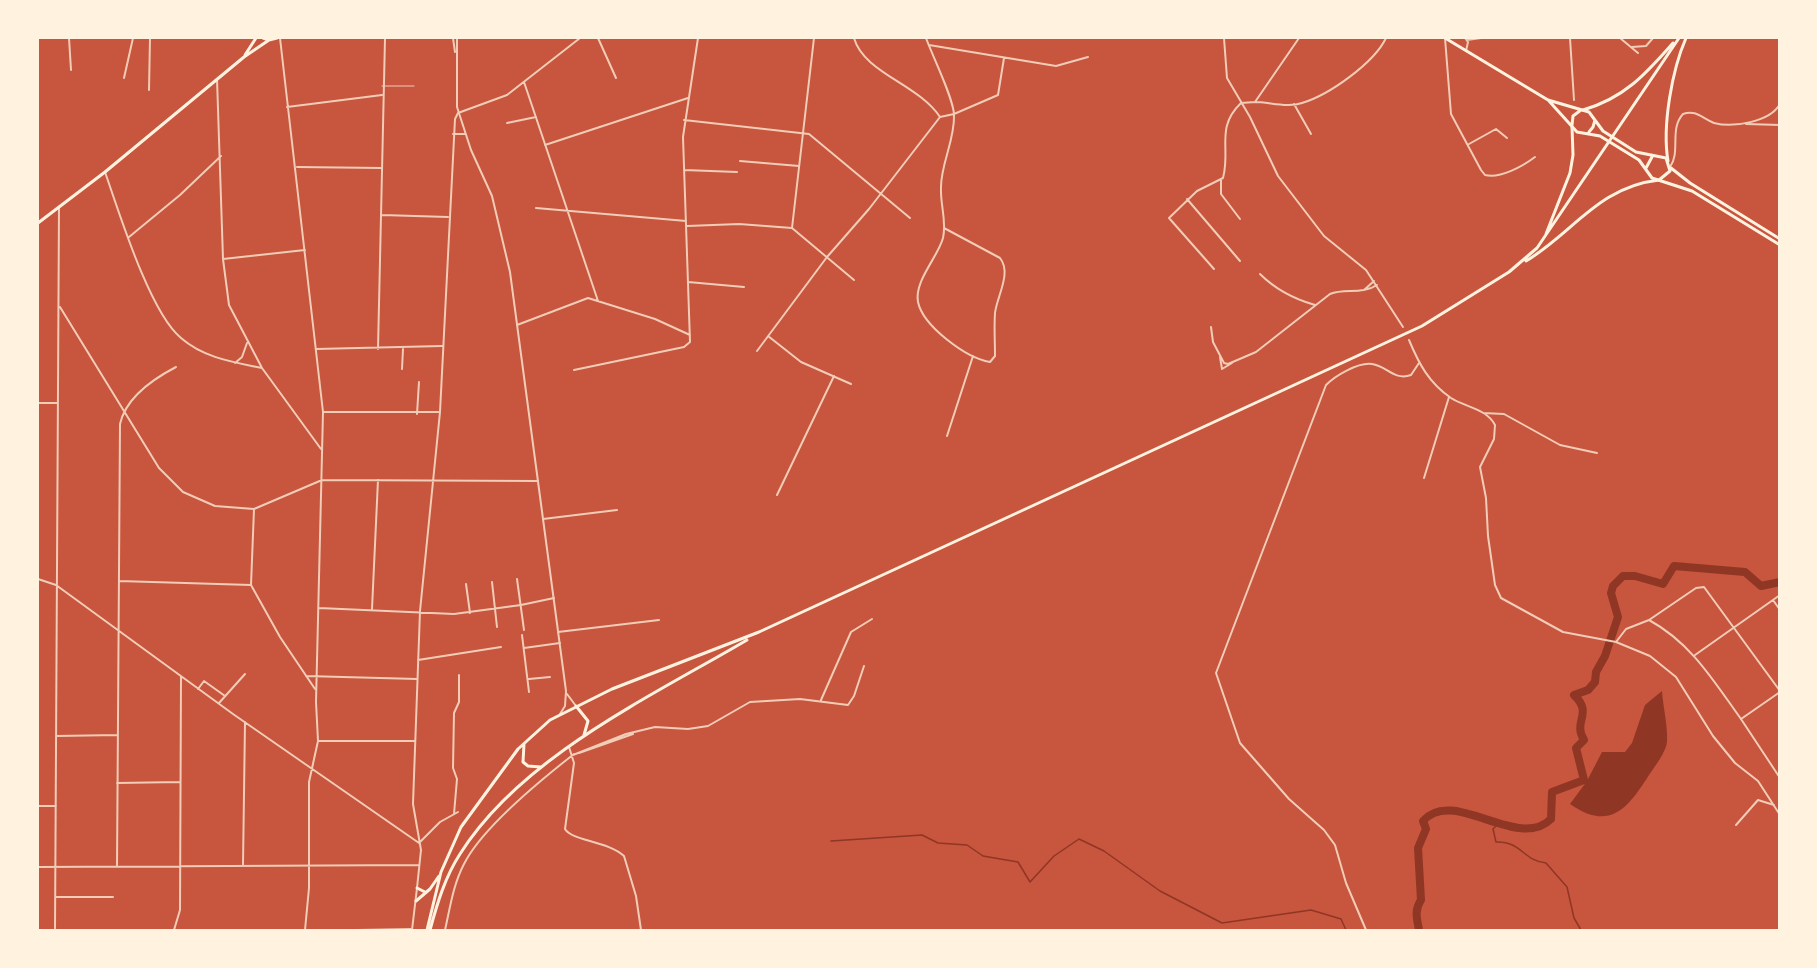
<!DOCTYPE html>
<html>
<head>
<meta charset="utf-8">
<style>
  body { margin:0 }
  #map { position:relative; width:1817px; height:968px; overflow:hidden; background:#c8553d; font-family:"Source Sans 3",sans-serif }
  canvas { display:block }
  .frame { position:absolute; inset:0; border:39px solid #fff3e0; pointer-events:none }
</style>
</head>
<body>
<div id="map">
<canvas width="1817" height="968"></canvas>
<div class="frame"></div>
</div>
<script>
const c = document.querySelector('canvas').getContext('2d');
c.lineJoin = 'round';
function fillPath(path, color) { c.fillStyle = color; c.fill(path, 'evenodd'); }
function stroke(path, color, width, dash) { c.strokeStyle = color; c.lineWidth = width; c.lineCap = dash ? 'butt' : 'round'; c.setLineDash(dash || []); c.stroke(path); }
const water = new Path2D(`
  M1662 691C1663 707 1668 726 1667 742 1666 752 1655 766 1649 775 1628 808 1610 832 1570 804L1587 781 1602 752H1625L1632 743 1645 705Z`);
const stream = new Path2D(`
  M1498 824 1493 829 1496 842C1522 841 1523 861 1546 863L1567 887 1574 918 1581 930
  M831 841 922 835 938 843 967 845 983 856 1018 862 1030 882 1054 856 1079 839 1104 851 1160 891 1222 923 1311 910 1341 919 1346 930`);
const river = new Path2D(`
  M1419 930C1417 919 1414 910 1421 900L1418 848 1426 829 1423 821C1453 786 1518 852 1551 819L1552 792 1584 780 1576 748 1584 740C1572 721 1594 714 1574 695L1588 690 1595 682 1596 672 1605 656 1618 617 1611 593 1613 586 1623 576H1635L1663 584 1674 566 1745 572 1761 586 1780 582`);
const service = new Path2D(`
  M382 86H414`);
const minor = new Path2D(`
  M69 38 71 70
  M280 38 323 412 316 702 318 741 309 782V888L305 930
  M598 38 616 78
  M854 38C864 73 918 84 940 117
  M926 38C932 55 954 99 954 115 955 140 941 163 941 187 940 205 947 221 943 238 938 257 914 281 918 302 923 326 966 358 990 362L995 356C995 341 994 327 995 313 997 296 1012 273 1000 258L944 228
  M1179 38H1181
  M1224 38 1227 78 1250 117 1278 176 1324 236 1366 270 1403 327
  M1445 38 1451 114 1481 170 1485 175C1500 179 1523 166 1535 157
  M1465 38 1468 42 1466 51
  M1570 38 1574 100
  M1620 38 1638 53
  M1467 40 1481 38
  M929 45 1056 66 1088 57
  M1632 47 1646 46 1653 38
  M124 78 133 38
  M217 79 223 259 229 305 262 368 321 449
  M524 82 598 301
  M149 90 150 38
  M1255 102C1269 102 1288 108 1302 103 1329 95 1374 63 1386 38
  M1294 104 1311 134
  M287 107 382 95
  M684 120 809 134 910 218
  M507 123 536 117
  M1746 124 1780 125
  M453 134H465
  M1469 144 1496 129 1507 138
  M545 145 688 98
  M740 161 799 166
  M297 167 381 168
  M684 170 737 172
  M105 172C119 212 150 313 181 338 204 358 233 362 262 368
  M1221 180V194L1240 219
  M1187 199 1240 261
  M536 208 686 221
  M382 215 448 217
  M687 226 739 224 792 228 854 280
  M792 228 814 38
  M129 237 180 195 221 156
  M223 259 305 250
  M1214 269 1169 218 1197 191 1223 178C1231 149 1215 128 1241 103L1255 102 1299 38
  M1260 274C1276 290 1294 299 1315 305
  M688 282 744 287
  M1364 290 1374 281
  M60 307 159 468 183 492 215 506 254 509 322 480 538 481
  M517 325 588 298 655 319 690 335
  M1211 327 1213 342 1224 363 1228 364 1256 352 1330 294C1345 288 1362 295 1377 285
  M768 336 801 362 851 384
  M1409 340C1419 364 1429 383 1451 398 1465 407 1487 409 1495 425L1494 439 1480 467 1486 498 1488 536 1495 585 1501 598 1563 632 1616 642 1650 656 1676 677 1713 736 1735 763 1758 781 1780 815
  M316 349 442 346
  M378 349 385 38
  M757 351 827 257 869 209 940 117 954 114 998 95 1004 58
  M1220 357 1222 369 1232 363
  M235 363 242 357 247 343
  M402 369 403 349
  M574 370 684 347 690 342 683 137 698 38
  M38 403H58
  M323 412H440
  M1483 413 1504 414 1560 445 1597 453
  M417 414 419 382
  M947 436 973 356
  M1424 478 1449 397
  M777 495 834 376
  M254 509 251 585 280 637 315 689
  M543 519 617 510
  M38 579 56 585 233 714 419 843
  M517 579 524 630
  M119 581 251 585
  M492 582 497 627
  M466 584 470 613
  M1773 600 1780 610
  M319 608 454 614 521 605 554 598
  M372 609 378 480
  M1649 620C1691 643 1713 680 1741 719
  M558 632 659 620
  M522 635 529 692
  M1616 642 1626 629 1649 620 1696 588 1704 587 1780 691
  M524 648 560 643
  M1695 655 1780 595
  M418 660 501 647
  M306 676 417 679
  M529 679 550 677
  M198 689 204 681 225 696
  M821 700 851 632 872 619
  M219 703 245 674
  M56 736 118 735
  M318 741H414
  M569 747 574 763 565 829C572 841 608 841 624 856L636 896 641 930
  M579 753 633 734
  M573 755 626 734 655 727 688 729 708 726 750 702 800 699 848 705 854 696 864 666
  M117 783 180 782
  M38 806H56
  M454 814 457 779 453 768 454 713 459 702V675
  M1736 825 1758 800 1774 805
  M419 843 440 822 458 812
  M243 865 245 722
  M117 866 120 424C126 397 153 379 176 367
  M38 867 419 865
  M417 888 421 850 413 804 420 611 440 412 455 119 458 113 507 95 580 38
  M56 897H113
  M55 930 59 207
  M174 930 180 910 181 677
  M357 930 411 929
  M445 930C450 908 453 885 464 864 482 828 542 779 574 754
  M1366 930 1346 883 1335 845 1324 830 1289 799 1240 743 1216 673 1326 385C1335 376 1358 362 1372 364 1387 366 1394 381 1411 375L1419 363`);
const tertiary = new Path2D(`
  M453 38 455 52
  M457 38V107L471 150 492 196 510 272 566 691 565 706 560 714
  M1670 167C1681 152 1669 129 1683 114 1696 109 1703 119 1714 123 1733 128 1770 122 1780 104
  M1780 692 1741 719 1780 778
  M567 694 576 706
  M412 930 417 888`);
const secondary = new Path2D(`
  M263 38 269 40 277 38
  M245 55 256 38
  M38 223 105 172 244 57 269 40`);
const primary = new Path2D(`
  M1445 38 1548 100 1589 112 1603 131 1636 152 1666 158 1670 171 1659 180
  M1549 101 1577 132 1600 136 1639 160 1652 178 1692 191 1780 245
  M1572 125 1573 116 1581 110
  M1589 132 1593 127 1595 120
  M1646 168 1652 157
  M1671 168 1690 183 1780 239`);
const trunk = new Path2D(`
  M1583 110C1624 98 1645 75 1673 43
  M1668 161C1662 126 1672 70 1686 38
  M1546 234 1570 173 1573 155 1572 127
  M1526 261C1574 232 1598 187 1659 180
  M576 706 588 721 584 735
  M524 744 523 762 528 766 541 767
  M417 888 425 892
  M416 901 430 889 439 876
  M427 930 441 872 461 827 518 749 550 720 612 689 759 632 1422 326 1509 272 1537 248 1679 38
  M430 930C437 904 445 877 460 854 521 757 650 697 747 640`);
fillPath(water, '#8f3625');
stroke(stream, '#8f3625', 1.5);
stroke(river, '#8f3625', 8);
stroke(service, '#f1ccb7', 1);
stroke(minor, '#f1ccb7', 2);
stroke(tertiary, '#f1ccb7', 2);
stroke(secondary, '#fff3e0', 3);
stroke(primary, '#fff3e0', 3);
stroke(trunk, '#fff3e0', 3);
</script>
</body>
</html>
